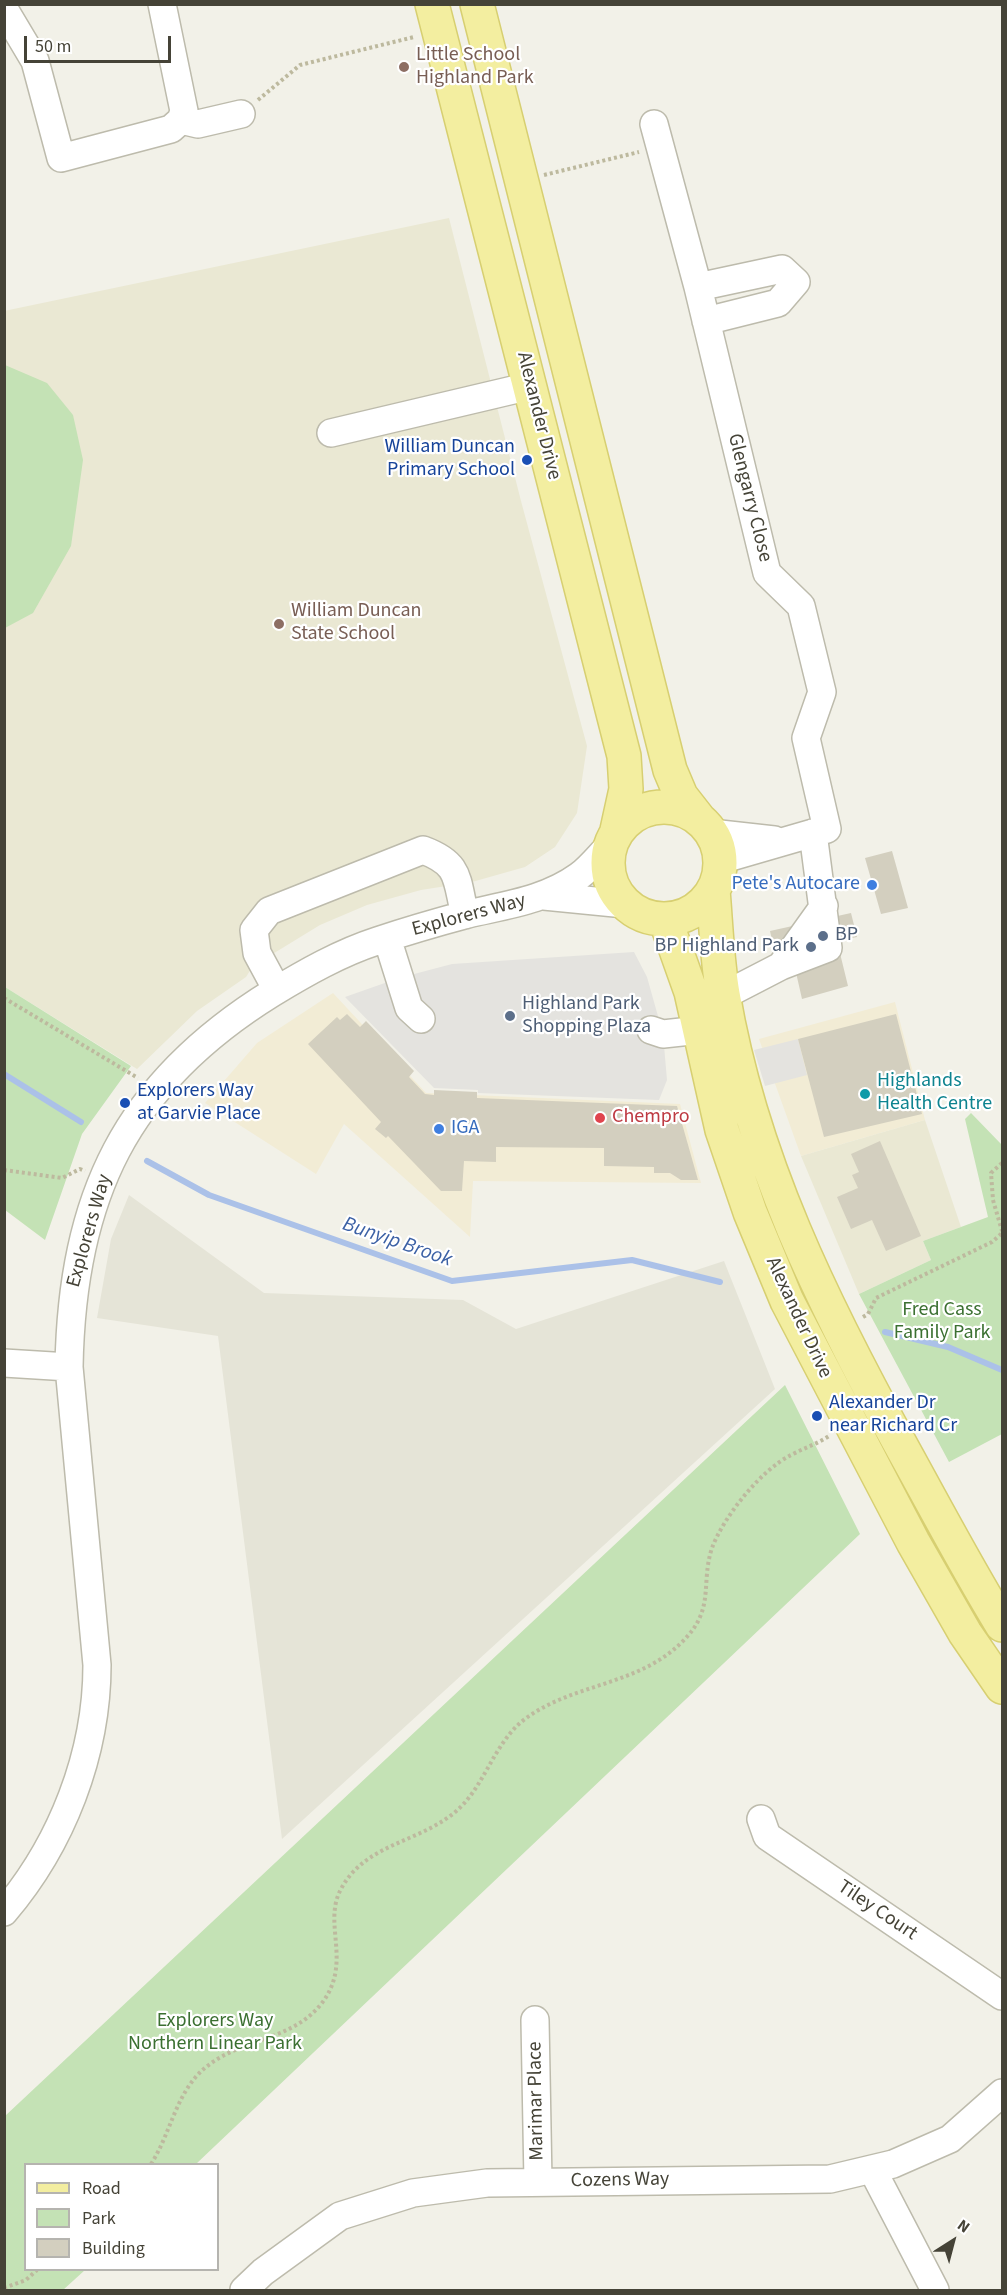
<!DOCTYPE html>
<html>
<head>
<meta charset="utf-8">
<style>
  body { margin:0 }
  #map { position:relative; width:1007px; height:2295px; overflow:hidden; background:#f2f1e8; font-family:"Source Sans 3",sans-serif }
  canvas { display:block }
  .frame { position:absolute; inset:0; border:6px solid #454337; pointer-events:none }
  .legend { position:absolute; left:24px; top:2163px; width:195px; height:108px; box-sizing:border-box; background:#fff; border:2px solid #b5b4af; margin:0; padding:8px 10px; list-style:none; font-size:18px; color:#454337 }
  .legend li { display:flex; align-items:center; gap:12px; height:30px }
  .legend b { width:30px; border:2px solid #b5b4af }
  .north { position:absolute; left:923px; top:2211px; width:60px; height:60px; -webkit-text-stroke:4px #fff; paint-order:stroke; rotate:36deg; font-size:16px; font-weight:700; line-height:24px; text-align:center; color:#454337 }
  .north::after { content:''; display:block; margin:auto; width:21px; height:27px; background:#454337; clip-path:polygon(50% 0,100% 100%,50% 72%,0 100%) }
  .scale { position:absolute; left:24px; top:36px; width:147px; height:27px; box-sizing:border-box; border:3px solid #454337; border-top:0; padding-left:8px; font-size:18px; line-height:21px; white-space:nowrap; color:#454337; -webkit-text-stroke:4px #fff; paint-order:stroke }
</style>
</head>
<body>
<div id="map">
<canvas width="1007" height="2295"></canvas>
<div class="frame"></div>
<ul class="legend">
<li><b style="height:8px;background:#f3eea0"></b>Road</li>
<li><b style="height:16px;background:#c4e2b5"></b>Park</li>
<li><b style="height:16px;background:#d3cfbf"></b>Building</li>
</ul>
<div class="north">N</div>
<div class="scale">50 m</div>
</div>
<script>
const c = document.querySelector('canvas').getContext('2d');
c.lineJoin = 'round';
function fillPath(path, color) { c.fillStyle = color; c.fill(path, 'evenodd'); }
function stroke(path, color, width, dash) { c.strokeStyle = color; c.lineWidth = width; c.lineCap = dash ? 'butt' : 'round'; c.setLineDash(dash || []); c.stroke(path); }
function drawText(font, color, halo, rows, align = 'center') {
  c.font = font + ' "Source Sans 3",sans-serif'; c.lineWidth = 4.5; c.setLineDash([]); c.textBaseline = 'middle'; c.strokeStyle = halo; c.fillStyle = color; for (const [text, x, y, turn = 0] of rows) {
    c.save(); c.translate(x, y); c.rotate((+turn || 0) * Math.PI / 180); c.textAlign = isNaN(turn) ? turn : align; if (halo) c.strokeText(text, 0, 0); c.fillText(text, 0, 0); c.restore();
  }
}
const residential = new Path2D(`
  M129 1195 264 1293 463 1300 516 1329 724 1261 775 1389 282 1839 218 1336 97 1318 111 1239Z`);
const commercial = new Path2D(`
  M333 993 426 1093 680 1104 701 1183 473 1181 470 1237 344 1124 316 1174 205 1103 257 1043Z
  M895 1002 925 1120 801 1156 759 1039Z`);
const education = new Path2D(`
  M449 218 521 501 587 746 577 813 555 847 525 867 472 882 421 890 367 905 320 925 253 966 246 977 197 1011 137 1069 5 987 4 311Z
  M925 1120 961 1227 923 1241 931 1260 859 1294 801 1156Z`);
const green = new Path2D(`
  M5 365 47 383 73 415 83 460 71 546 33 613 5 628Z
  M5 987 131 1066 82 1134 45 1240 5 1210Z
  M971 1113 1002 1145V1434L949 1462 859 1294 931 1260 923 1241 988 1217 965 1119Z
  M785 1385 860 1534 196 2164H26V2270H85L63 2290H5V2116Z`);
const parking = new Path2D(`
  M634 952 647 977 663 1034 667 1080 659 1100 478 1093V1090L434 1088 345 997 399 978 452 964Z
  M798 1039 807 1075 765 1086 754 1050Z`);
const stream = new Path2D(`
  M4 1074 81 1122
  M147 1161 209 1195 452 1281 632 1260 720 1282
  M885 1332 948 1347 1002 1370`);
const building = new Path2D(`
  M892 851 908 908 881 914 865 858Z
  M851 913 857 937 837 941 848 986 802 999 792 955 776 958 770 931Z
  M347 1014 360 1027 366 1021 414 1071 409 1077 425 1094 434 1095V1090L477 1092V1098L677 1106 698 1180H681L670 1173H654V1167L604 1166V1148L496 1147V1162L464 1161 462 1191H441L388 1136 386 1138 375 1129 381 1122 308 1044 337 1017 340 1020Z
  M896 1014 922 1114 824 1137 798 1039Z
  M880 1141 921 1236 886 1251 872 1220 851 1229 837 1197 858 1188 852 1175 859 1172 851 1154Z`);
const path = new Path2D(`
  M258 100 300 65 414 37
  M544 175 639 152
  M4 998 138 1078
  M1002 1163 991 1173 993 1200 1002 1231
  M4 1170 62 1178 80 1169 85 1171
  M863 1317 868 1314 876 1298 992 1242 1002 1233
  M151 2164C172 2132 176 2088 210 2064 245 2038 293 2040 322 2003 353 1962 322 1924 341 1889 365 1844 417 1843 454 1813 485 1788 493 1743 525 1719 573 1683 638 1686 682 1642 716 1609 700 1584 712 1548 724 1516 761 1470 791 1455 804 1448 817 1444 829 1436
  M4 2288 26 2280 37 2270`);
const minor = new Path2D(`
  M4 9 35 61 61 158 171 129 181 120 184 111 162 4
  M181 120 198 124 241 114
  M654 124 698 287 767 573 801 606 822 692 806 738 827 829 720 860
  M698 287 782 269 796 282 778 303 706 321
  M331 433 530 386
  M711 833 774 840
  M544 896 625 904
  M387 938 409 1008 421 1019
  M781 966 828 948 813 833
  M277 990 257 953 254 930 269 911 423 850C461 864 456 879 465 915
  M723 996 781 966 824 906
  M651 1030 663 1034 700 1030
  M4 1363 69 1367
  M761 1819 767 1836 1002 1996
  M4 1912C62 1844 97 1754 97 1665L69 1367C72 1197 125 1084 272 993 305 973 340 953 377 941 407 931 438 922 468 914 506 905 546 900 579 876 590 868 600 855 611 844
  M535 2020 538 2182
  M872 2169 935 2290
  M244 2290 263 2272 340 2216 413 2193 487 2183 830 2179 893 2164 950 2139 1002 2093`);
const major = new Path2D(`
  M432 4 624 756 626 789 617 830
  M477 4 670 770 681 796 699 819
  M608 863a56 56 0 1 1 112 0a56 56 0 1 1-112 0Z
  M713 890C716 925 717 960 723 994 751 1159 824 1306 904 1451 936 1509 967 1568 1002 1625
  M665 919 691 992 722 1130 750 1212 787 1301 913 1542 965 1633 1002 1687`);
const markers = [
  [404,67,6,"#8d6e63"],
  [527,460,6,"#1a4fb4"],
  [279,624,6,"#8d6e63"],
  [872,885,6,"#3f7fe0"],
  [823,936,6,"#5c6f8a"],
  [811,947,6,"#5c6f8a"],
  [510,1016,6,"#5c6f8a"],
  [865,1094,6,"#0f9aa8"],
  [125,1103,6,"#1a4fb4"],
  [600,1118,6,"#e0444e"],
  [439,1129,6,"#3f7fe0"],
  [817,1416,6,"#1a4fb4"]
];
const educationNames = [
  ["Little School",416,56],
  ["Highland Park",416,79],
  ["William Duncan",291,612],
  ["State School",291,635]
];
const streetNames = [
  ["Alexander Drive",538,416,76],
  ["Glengarry Close",749,498,76],
  ["Explorers Way",469,916,-15],
  ["Explorers Way",90,1231,-74],
  ["Alexander Drive",798,1318,65],
  ["Tiley Court",877,1911,34],
  ["Marimar Place",537,2101,-91],
  ["Cozens Way",620,2181,-1]
];
const transitNames = [
  ["William Duncan",515,448,"right"],
  ["Primary School",515,471,"right"],
  ["Explorers Way",137,1092],
  ["at Garvie Place",137,1115],
  ["Alexander Dr",829,1404],
  ["near Richard Cr",829,1427]
];
const shopNames = [
  ["Pete's Autocare",860,885],
  ["IGA",451,1129,"left"]
];
const serviceNames = [
  ["BP",835,936],
  ["BP Highland Park",799,947,"right"],
  ["Highland Park",522,1005],
  ["Shopping Plaza",522,1028]
];
const cultureNames = [
  ["Highlands",877,1082],
  ["Health Centre",877,1105]
];
const healthNames = [
  ["Chempro",612,1118]
];
const parkNames = [
  ["Fred Cass",942,1311],
  ["Family Park",942,1334],
  ["Explorers Way",215,2022],
  ["Northern Linear Park",215,2045]
];
const waterNames = [
  ["Bunyip Brook",397,1243,19]
];
fillPath(residential, '#e5e4d7');
fillPath(commercial, '#f2ecd5');
fillPath(education, '#eae8d3');
fillPath(green, '#c4e2b5');
fillPath(parking, '#e4e3df');
stroke(stream, '#abc1e8', 6);
fillPath(building, '#d3cfbf');
stroke(minor, '#bdbbac', 30);
stroke(major, '#d7cf71', 36);
stroke(path, '#bdb99e', 4, [3, 3]);
stroke(minor, '#fff', 27);
stroke(major, '#f3eea0', 33);
for (const [x, y, r, color] of markers) { const dot = new Path2D(); dot.arc(x, y, r, 0, 2 * Math.PI); c.fillStyle = color; c.fill(dot); stroke(dot, '#fff', 2); }
drawText('20px', '#785e54', '#fff', educationNames, 'left');
drawText('20px', '#454337', '#fff', streetNames);
drawText('20px', '#164399', '#fff', transitNames, 'left');
drawText('20px', '#366cbe', '#fff', shopNames, 'right');
drawText('20px', '#4e5e75', '#fff', serviceNames, 'left');
drawText('20px', '#0d838f', '#fff', cultureNames, 'left');
drawText('20px', '#be3a42', '#fff', healthNames, 'left');
drawText('20px', '#3b7031', '#fff', parkNames);
drawText('italic 21px', '#3c61a5', '#fff', waterNames);
</script>
</body>
</html>
